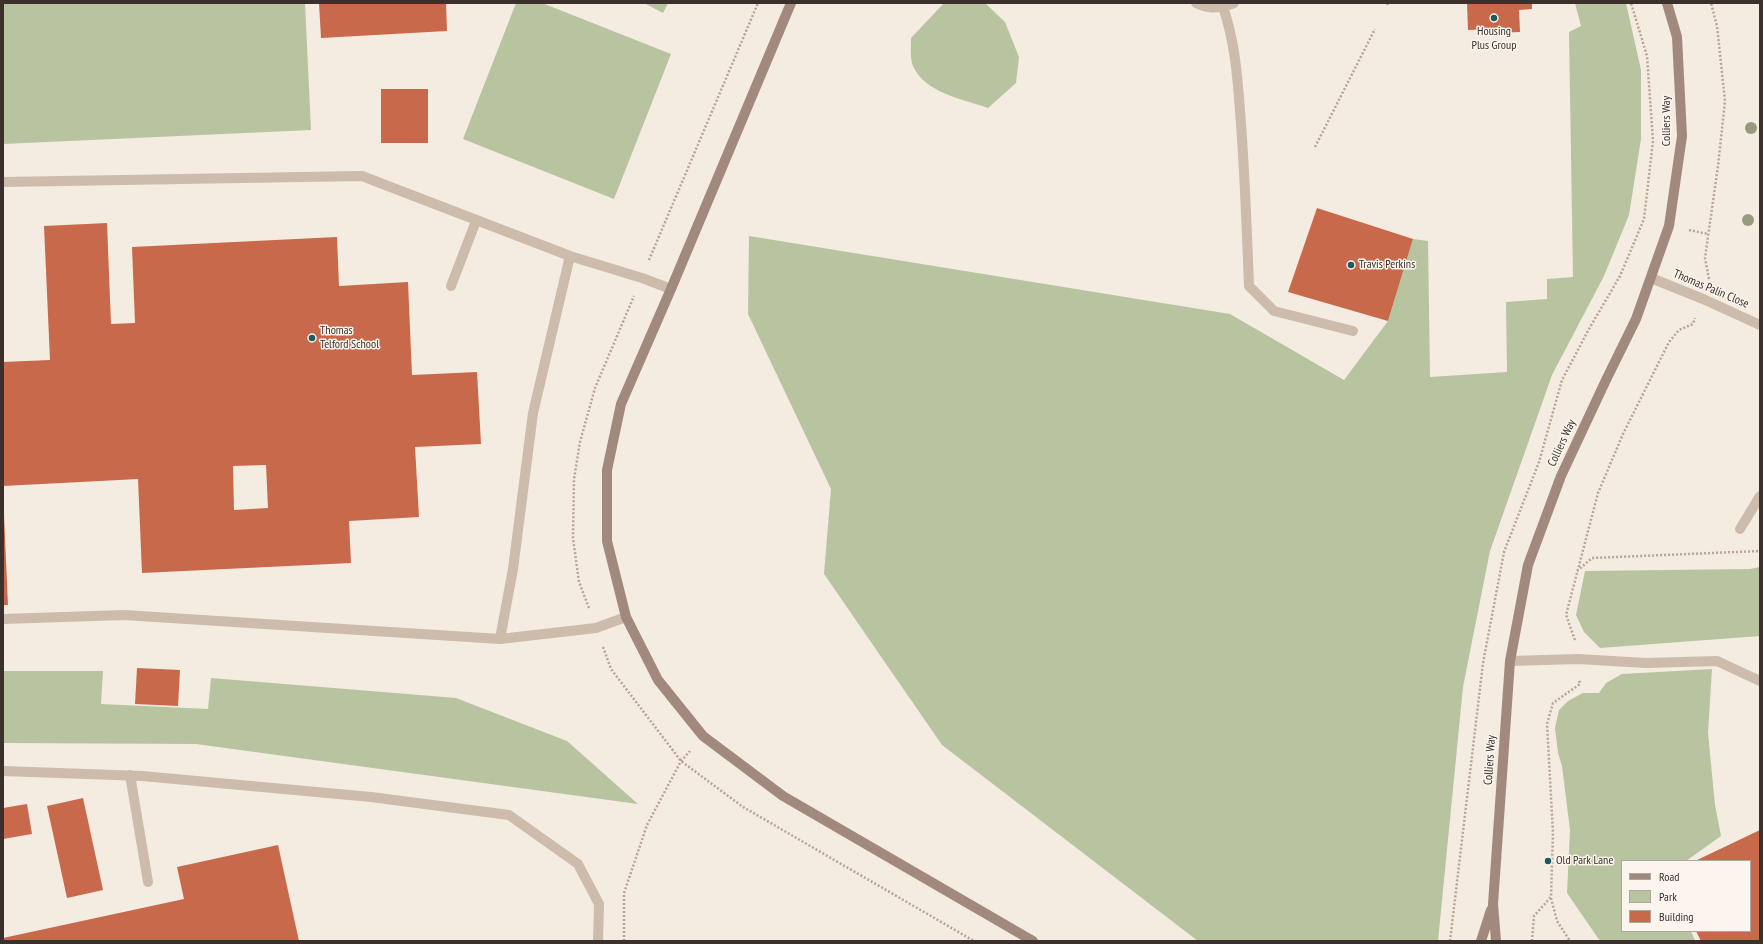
<!DOCTYPE html>
<html>
<head>
<meta charset="utf-8">
<style>
  body { margin:0 }
  #map { position:relative; width:1763px; height:944px; overflow:hidden; background:#f4ebe1; font-family:"PT Sans Narrow",sans-serif }
  canvas { display:block }
  .frame { position:absolute; inset:0; border:4px solid #3b302b; pointer-events:none }
  .legend { position:absolute; left:1621px; top:860px; width:130px; height:72px; box-sizing:border-box; background:#fbf5ee; border:1px solid #aea6a0; margin:0; padding:5px 7px; list-style:none; font-size:12px; color:#3b302b }
  .legend li { display:flex; align-items:center; gap:8px; height:20px }
  .legend b { width:20px; border:1px solid #aea6a0 }
</style>
</head>
<body>
<div id="map">
<canvas width="1763" height="944"></canvas>
<div class="frame"></div>
<ul class="legend">
<li><b style="height:5px;background:#a18a7d"></b>Road</li>
<li><b style="height:11px;background:#b8c4a0"></b>Park</li>
<li><b style="height:11px;background:#c8694b"></b>Building</li>
</ul>
</div>
<script>
const c = document.querySelector('canvas').getContext('2d');
c.lineJoin = 'round';
function fillPath(path, color) { c.fillStyle = color; c.fill(path, 'evenodd'); }
function stroke(path, color, width, dash) { c.strokeStyle = color; c.lineWidth = width; c.lineCap = dash ? 'butt' : 'round'; c.setLineDash(dash || []); c.stroke(path); }
function drawText(font, color, halo, rows, align = 'center') {
  c.font = font + ' "PT Sans Narrow",sans-serif'; c.lineWidth = 3; c.setLineDash([]); c.textBaseline = 'middle'; c.strokeStyle = halo; c.fillStyle = color; for (const [text, x, y, turn = 0] of rows) {
    c.save(); c.translate(x, y); c.rotate((+turn || 0) * Math.PI / 180); c.textAlign = isNaN(turn) ? turn : align; if (halo) c.strokeText(text, 0, 0); c.fillText(text, 0, 0); c.restore();
  }
}
const green = new Path2D(`
  M3 3H305L311 130 3 144Z
  M516 3H542L671 54 614 199 463 139Z
  M644 3H668L663 13Z
  M944 3H985L1005 22 1019 57 1016 83 988 108C963 99 925 93 913 66 910 59 911 46 911 38Z
  M1575 3H1626L1641 70V139L1629 215 1604 276 1552 375 1490 551 1463 687 1438 941H1198L942 745 824 574 831 489 748 314 749 236 1230 314 1344 380 1388 321 1413 239 1428 241 1430 377 1507 372 1506 302 1547 299V279L1573 277 1569 32 1581 26Z
  M1760 567V636L1600 648 1584 632 1576 615 1585 571 1750 569Z
  M1712 669 1708 733 1715 805 1721 836 1686 861H1622V931H1691L1695 941H1600L1567 893 1570 830 1562 766 1558 753 1555 728 1559 710 1568 701 1583 693H1599L1606 683 1622 674Z
  M3 671H103L101 704 208 709 211 678 456 698 567 741 638 804 196 744 3 743Z`);
const building = new Path2D(`
  M319 3H446L447 31 321 38Z
  M1467 3H1532V9L1519 10 1520 32 1495 33 1494 29 1468 30Z
  M381 89H428V143H381Z
  M1317 208 1413 239 1388 321 1288 292Z
  M107 223 111 324 135 323 132 247 337 237 339 286 408 282 412 375 477 372 481 444 415 447 419 517 349 521 351 563 142 573 138 479 3 486V362L50 360 44 226ZM266 465 268 508 234 510 233 466Z
  M3 515H4L8 605H3Z
  M137 668 180 670 178 706 135 704Z
  M83 798 103 890 67 898 47 806Z
  M27 804 32 834 3 839V808Z
  M1760 830V941H1701L1696 931H1750V861H1695Z
  M278 845 299 941H3V938L184 899 177 867Z`);
const path = new Path2D(`
  M1387 5 1388 3
  M1315 147 1375 29
  M1689 230 1708 234
  M649 260 758 3
  M1709 279 1705 258 1718 166 1725 101 1717 26 1711 3
  M1577 571 1592 558 1760 551
  M589 608 579 582 573 538 574 479 580 442 595 388 634 296
  M1575 640 1566 615 1598 493 1623 434 1669 342 1679 330 1693 324 1695 318
  M603 647 611 669 681 761 743 807 974 941
  M1551 898 1557 921 1570 941
  M624 941V893L647 825 681 761 690 751
  M1450 941 1483 663 1504 552 1539 462 1562 380 1589 329 1620 276 1644 219 1653 141 1647 56 1631 3
  M1532 941 1534 916 1551 897 1553 833 1547 724 1553 703 1580 684 1579 679`);
const lane = new Path2D(`
  M1223 7C1236 44 1238 85 1241 124 1245 178 1247 232 1249 286L1274 311 1353 331
  M3 182 362 176 570 256 642 278 671 289
  M451 286 476 221
  M1740 529 1760 496
  M3 619 124 615 500 639 596 628 626 617
  M500 639 513 569 533 413 570 256
  M1510 661 1578 659 1646 663 1717 661 1760 681
  M3 771 142 776 371 797 509 815 578 864 599 904 598 941
  M130 775 148 882`);
const street = new Path2D(`
  M1196 3C1208 10 1221 8 1234 3
  M1651 278 1703 299 1760 325`);
const secondary = new Path2D(`
  M791 3 671 289 621 404 607 470V541L626 617 658 680 703 736 783 796 1033 941
  M1481 941 1491 910
  M1496 941 1493 904 1510 661 1528 565 1561 476 1606 380 1636 319 1669 226 1682 136 1677 37 1667 3`);
const trees = [
  [1751,128],
  [1748,220]
];
const markers = [
  [1494,18,4,"#1f5a5e"],
  [1351,265,4,"#1f5a5e"],
  [312,338,4,"#1f5a5e"],
  [1548,861,4,"#1f5a5e"]
];
const poiNames = [
  ["Housing",1494,32,"center"],
  ["Plus Group",1494,46,"center"],
  ["Travis Perkins",1359,265],
  ["Thomas",320,331],
  ["Telford School",320,345],
  ["Old Park Lane",1556,861]
];
const streetNames = [
  ["Colliers Way",1667,121,-90],
  ["Thomas Palin Close",1711,289,23],
  ["Colliers Way",1562,443,-65],
  ["Colliers Way",1490,760,-86]
];
fillPath(green, '#b8c4a0');
fillPath(building, '#c8694b');
stroke(path, '#b9a596', 2.5, [2, 2]);
stroke(lane, '#cdbbac', 10);
stroke(street, '#cdbbac', 10);
stroke(secondary, '#a18a7d', 10);
c.fillStyle = '#969b7f';
for (const [x, y] of trees) { c.beginPath(); c.arc(x, y, 6, 0, 2 * Math.PI); c.fill(); }
for (const [x, y, r, color] of markers) { const dot = new Path2D(); dot.arc(x, y, r, 0, 2 * Math.PI); c.fillStyle = color; c.fill(dot); stroke(dot, '#fbf5ee', 1.5); }
drawText('12px', '#3b302b', '#fbf5ee', poiNames, 'left');
drawText('12px', '#3b302b', '#fbf5ee', streetNames);
</script>
</body>
</html>
